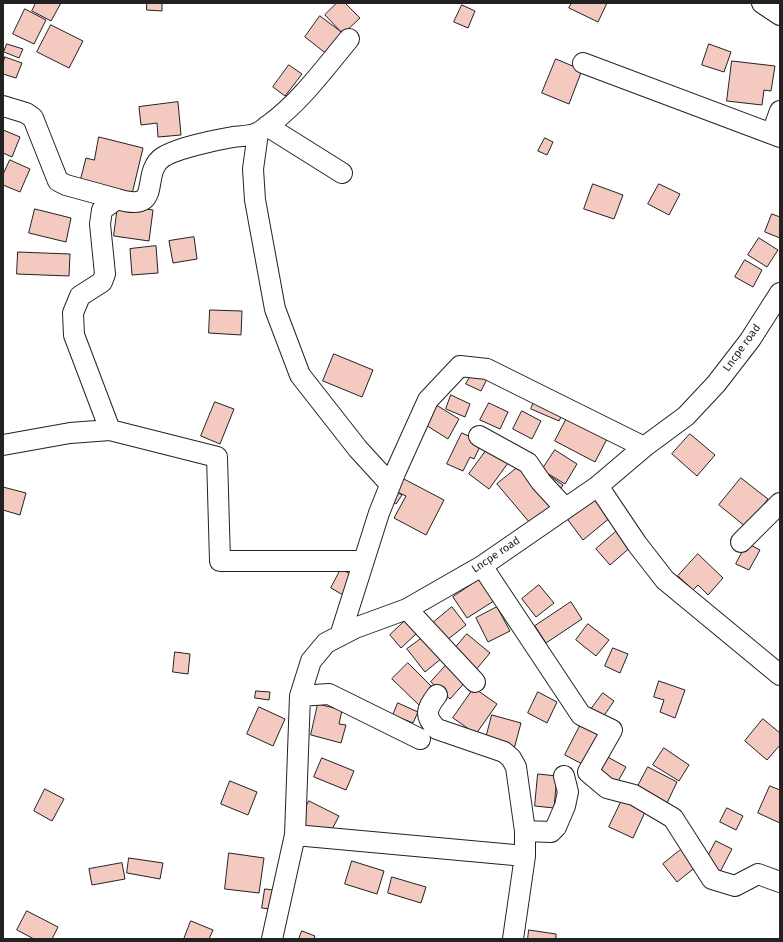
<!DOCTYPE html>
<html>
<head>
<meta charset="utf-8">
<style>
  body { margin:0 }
  #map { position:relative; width:783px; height:942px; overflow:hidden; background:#fff; font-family:"Fira Sans",sans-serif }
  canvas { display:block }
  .frame { position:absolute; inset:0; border:4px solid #222; pointer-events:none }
</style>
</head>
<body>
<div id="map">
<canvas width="783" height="942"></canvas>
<div class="frame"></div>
</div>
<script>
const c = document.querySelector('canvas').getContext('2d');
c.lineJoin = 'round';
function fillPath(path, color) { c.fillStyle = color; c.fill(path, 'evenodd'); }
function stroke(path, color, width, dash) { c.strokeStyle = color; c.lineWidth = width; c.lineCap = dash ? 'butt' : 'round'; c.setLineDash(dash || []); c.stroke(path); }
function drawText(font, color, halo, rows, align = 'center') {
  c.font = font + ' "Fira Sans",sans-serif'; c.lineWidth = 3; c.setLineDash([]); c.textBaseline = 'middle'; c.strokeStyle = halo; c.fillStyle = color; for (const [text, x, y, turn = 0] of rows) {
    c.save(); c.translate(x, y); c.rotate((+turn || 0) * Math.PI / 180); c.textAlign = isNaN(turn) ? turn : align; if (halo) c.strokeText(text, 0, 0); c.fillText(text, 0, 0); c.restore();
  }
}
const building = new Path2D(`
  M36 3H61L51 21 32 11Z
  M147 3H162V11L147 10Z
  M337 3H345L360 18 343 34 325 15Z
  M572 3H607L598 22 569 8Z
  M462 5 475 11 468 28 454 22Z
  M25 9 46 20 34 44 13 34Z
  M320 16 344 34 328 55 305 37Z
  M51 25 83 41 69 68 37 52Z
  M7 44 23 49 19 58 4 52Z
  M709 44 731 52 724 72 702 65Z
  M5 57 22 63 16 78 3 74V64Z
  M556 59 582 70 569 104 542 93Z
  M732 61 775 66 771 91 764 90 762 105 727 101Z
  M289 65 302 74 285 96 273 87Z
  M178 102 181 135 158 137 157 123 141 125 139 107Z
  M3 130 20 137 12 157 3 153Z
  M99 137 143 148 132 194 80 181 86 158 94 160Z
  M545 138 553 142 547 155 538 151Z
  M10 160 30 169 20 192 3 185V175Z
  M593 184 623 195 614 219 584 209Z
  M659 184 680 194 669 215 648 204Z
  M118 205 153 210 149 241 114 236Z
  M35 209 71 218 66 242 29 233Z
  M772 214 780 217V238L765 232Z
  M194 237 197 259 173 263 169 241Z
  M759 238 778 250 767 267 748 255Z
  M156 246 158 273 132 275 130 249Z
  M18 252 70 254 69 276 17 274Z
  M745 260 762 270 753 287 735 277Z
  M210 310 242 311 241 335 209 333Z
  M334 354 373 370 362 397 323 381Z
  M473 372 487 379 481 391 466 384Z
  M451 395 470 404 465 417 446 409Z
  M535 399 564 411 559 421 531 409Z
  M215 402 234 409 220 444 201 436Z
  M433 403 459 419 448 439 421 422Z
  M489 403 508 412 500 429 480 420Z
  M522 411 541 421 532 439 513 429Z
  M567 418 607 439 595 462 555 441Z
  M462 433 482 442 474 459 470 457 463 471 447 464Z
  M690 434 715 455 697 476 672 454Z
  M491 444 511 459 489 489 469 474Z
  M555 450 577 464 565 484 542 470Z
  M522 464 554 503 530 523 497 484Z
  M550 476 563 485 558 493 545 484Z
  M741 478 768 499 746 527 719 505Z
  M404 479 444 500 426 535 394 518 406 496 397 492Z
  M3 487 26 493 20 515 3 510Z
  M393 490 402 495 396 504 387 499Z
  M596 497 611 517 583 540 568 520Z
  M619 529 633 545 610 565 596 549Z
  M747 543 760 550 749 570 736 564Z
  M698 554 723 578 708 595 698 585 693 590 678 576Z
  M341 569 354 576 343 595 331 588Z
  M483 577 497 599 467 618 453 597Z
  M539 585 554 603 536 617 522 599Z
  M571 602 582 619 546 643 535 626Z
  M452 607 466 625 442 644 428 627Z
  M497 607 510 631 488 642 476 618Z
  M406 620 417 633 401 648 390 635Z
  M588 624 609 640 596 656 576 640Z
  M467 634 490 653 474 672 451 653Z
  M425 636 442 658 425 672 407 649Z
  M613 648 628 654 620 673 605 666Z
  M175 652 190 654 188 674 173 672Z
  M408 663 435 690 420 706 392 679Z
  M448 663 467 680 450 699 431 682Z
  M659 681 685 690 675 718 660 712 664 700 654 697Z
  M474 688 497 704 476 734 453 718Z
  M256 691 270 692 269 700 255 698Z
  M538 692 557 702 547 723 528 713Z
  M603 693 614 701 601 720 589 712Z
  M398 703 418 712 413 723 393 715Z
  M318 704 342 710 339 724 346 725 341 743 311 735Z
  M259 707 285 719 273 746 247 734Z
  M492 715 521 723 514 749 485 742Z
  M763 719 780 733V745L767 760 745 741Z
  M582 722 604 734 586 766 565 755Z
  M664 748 689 765 679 781 653 765Z
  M602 754 626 767 616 785 592 772Z
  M322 758 354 771 346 790 314 777Z
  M648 767 677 782 667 803 637 788Z
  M538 774 557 776 554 808 535 806Z
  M230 781 257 792 248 815 221 804Z
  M770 786 780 790V823L758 813Z
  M45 789 64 799 52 821 34 811Z
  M622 800 646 810 633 838 609 827Z
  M309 801 339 816 328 837 299 822Z
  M727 808 743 816 736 830 720 822Z
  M716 841 732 849 720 872 704 864Z
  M683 848 697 866 677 882 663 864Z
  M229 853 264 858 259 893 225 889Z
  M129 858 163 863 160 879 127 873Z
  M352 861 384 871 377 894 345 884Z
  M122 863 125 879 92 885 89 869Z
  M392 877 426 887 421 903 388 893Z
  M265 889 274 890 270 909 262 908Z
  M27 911 58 927 52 939H34L17 930Z
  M191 921 213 930 209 939H184Z
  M529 930 556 934V939H528Z
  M302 931 315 936 314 939H299Z`);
const minor = new Path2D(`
  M762 3 780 15
  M583 63 780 137
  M3 106 26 113 33 118 58 181 66 185 117 199
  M267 126 342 173
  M258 133 253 169 255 200 275 309 300 375 358 449 390 484
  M772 133 780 111
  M110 430 74 335 73 313 80 296 102 282 105 274 100 224 102 210 117 199C165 214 139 173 163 157 177 148 216 140 233 137 241 136 251 136 257 133 262 131 266 127 270 124 301 101 324 69 349 39
  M479 436 528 463 541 482 565 508
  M3 445 70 433 110 430 217 457 220 561H362
  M598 486 637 544 665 580 780 675
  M741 542 780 503
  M482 566 581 715 612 730 588 772 607 788 634 795 673 818 712 879 735 886 758 874 780 882
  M407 609 475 682
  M340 636 379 513 395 473 428 400 460 366 487 369 644 447
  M437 695C426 709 424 716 437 729L504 752 511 758 516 767 525 831V856L513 939
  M300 696 329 694 420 739
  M525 831 551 832 556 827 565 806 568 792 564 776
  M295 835 525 856
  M272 939 295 835 300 696 311 661 326 643 355 628 407 609 482 566 598 486 644 447 686 416 716 384 750 340 780 293`);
const streetNames = [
  ["Lncpe road",742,348,-54],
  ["Lncpe road",496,555,-34]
];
fillPath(building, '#f3c9c0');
stroke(building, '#222', 1);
stroke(minor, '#222', 22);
stroke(minor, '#fff', 20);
drawText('11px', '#222', '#fff', streetNames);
</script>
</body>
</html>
